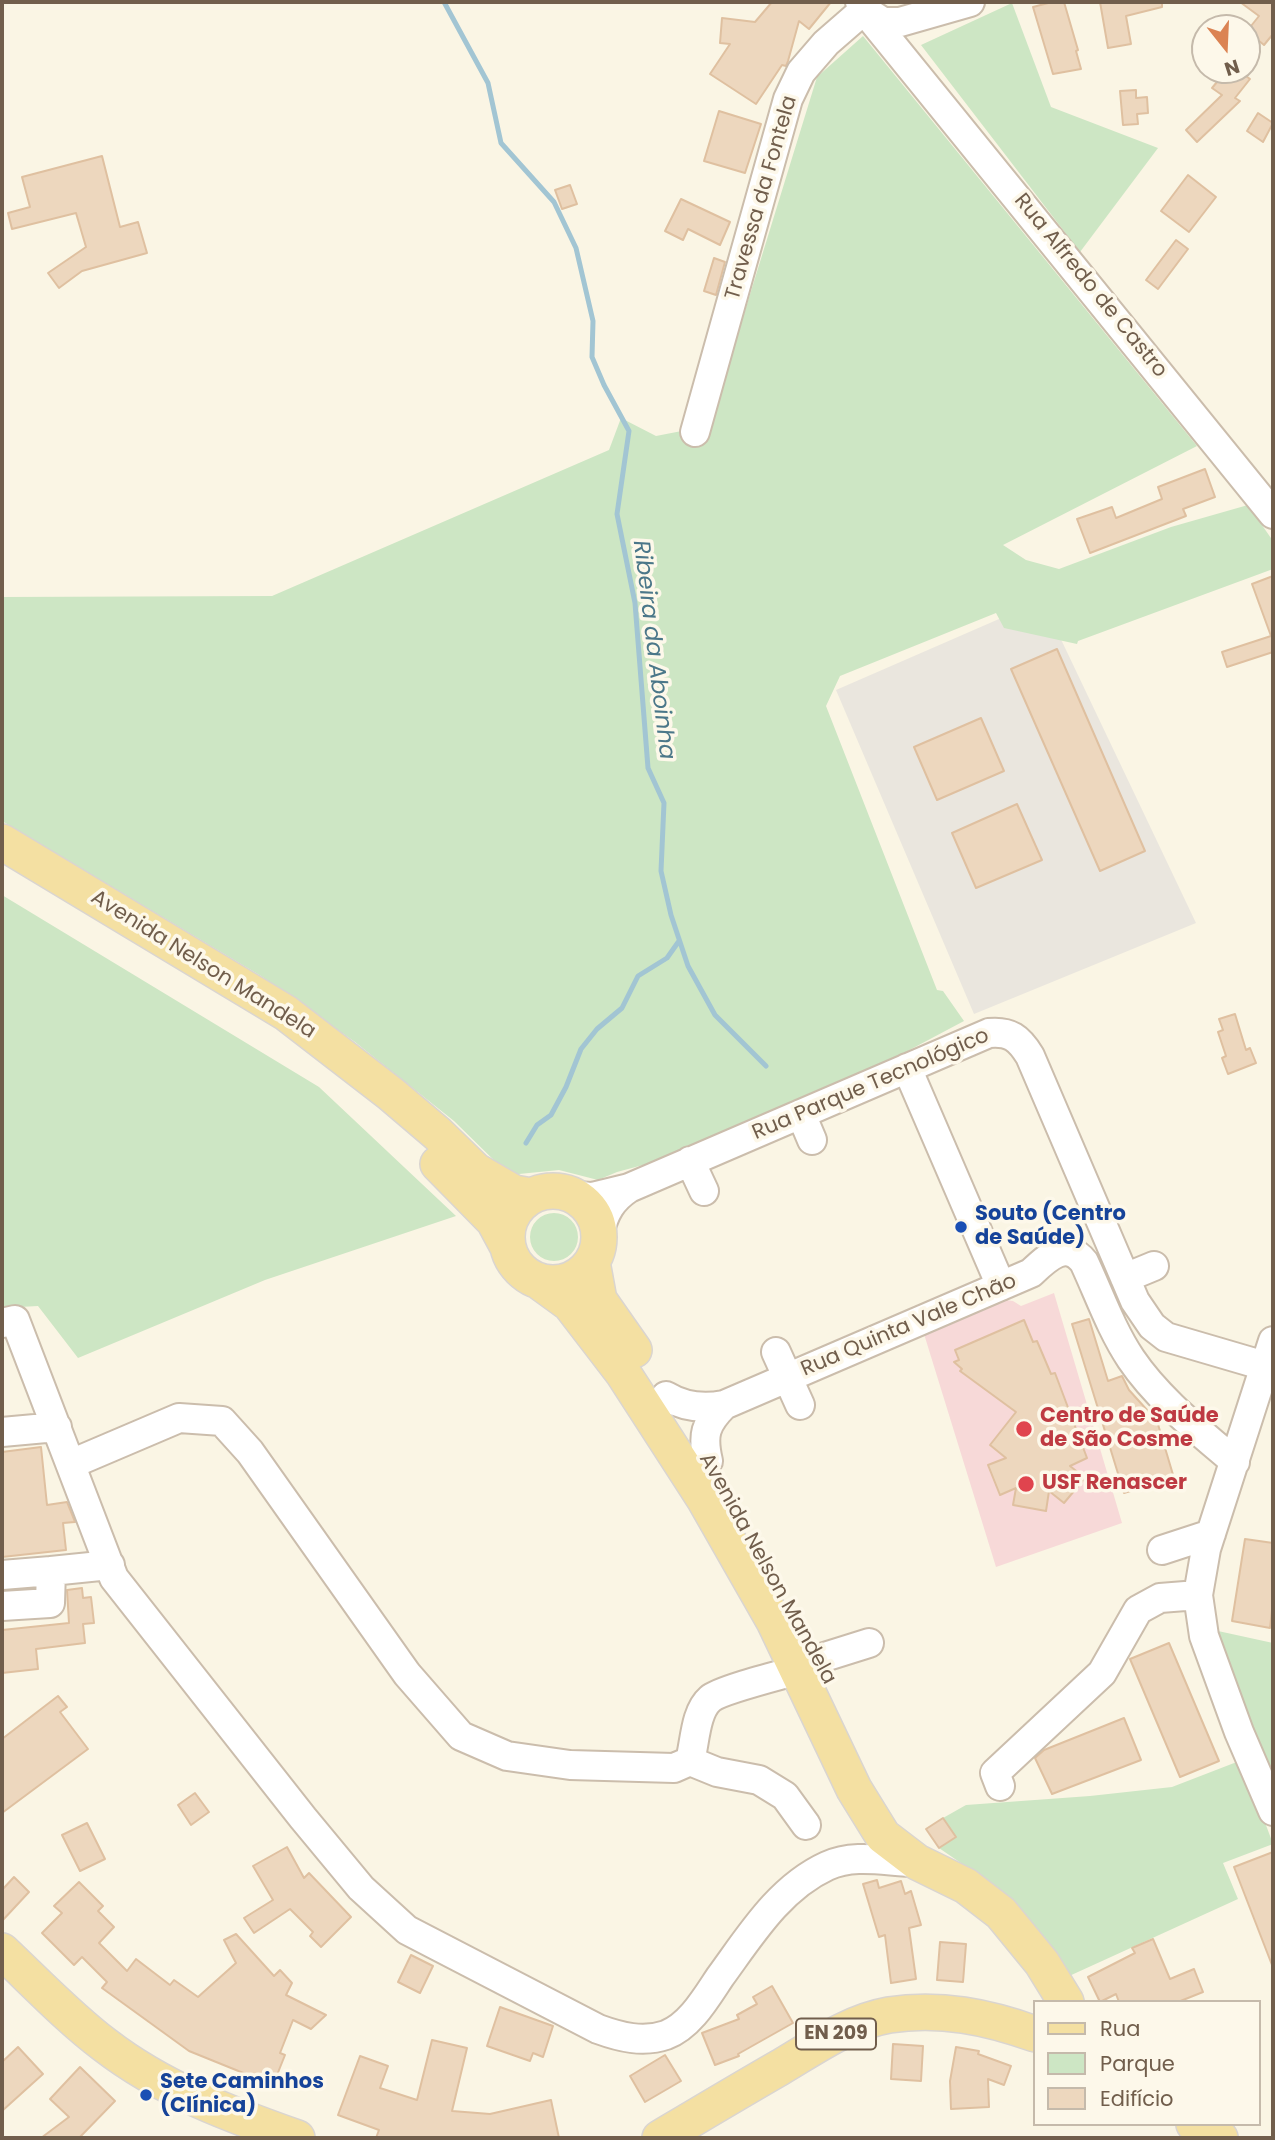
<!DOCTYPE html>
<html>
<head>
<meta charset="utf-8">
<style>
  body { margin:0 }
  #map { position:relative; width:1275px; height:2140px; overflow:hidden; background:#faf5e4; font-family:Poppins,sans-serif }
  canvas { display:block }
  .frame { position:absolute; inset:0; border:4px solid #715e4c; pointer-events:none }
  .legend { position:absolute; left:1033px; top:2000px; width:228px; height:126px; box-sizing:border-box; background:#fdf8ea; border:2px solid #c5baab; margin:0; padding:9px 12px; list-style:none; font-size:21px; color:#715e4c }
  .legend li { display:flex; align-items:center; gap:14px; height:35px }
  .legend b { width:35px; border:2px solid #c5baab }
  .north { position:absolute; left:1191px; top:14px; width:70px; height:70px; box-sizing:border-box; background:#fdf8ea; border:2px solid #c5baab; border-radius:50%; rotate:162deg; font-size:19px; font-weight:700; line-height:28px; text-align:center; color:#715e4c }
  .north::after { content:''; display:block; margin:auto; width:24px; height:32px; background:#db8353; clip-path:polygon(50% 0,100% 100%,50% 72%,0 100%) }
</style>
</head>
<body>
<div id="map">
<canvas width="1275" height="2140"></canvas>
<div class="frame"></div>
<ul class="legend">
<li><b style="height:9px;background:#f4e0a2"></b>Rua</li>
<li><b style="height:19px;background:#cde6c4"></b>Parque</li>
<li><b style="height:19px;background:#edd7be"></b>Edifício</li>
</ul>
<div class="north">N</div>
</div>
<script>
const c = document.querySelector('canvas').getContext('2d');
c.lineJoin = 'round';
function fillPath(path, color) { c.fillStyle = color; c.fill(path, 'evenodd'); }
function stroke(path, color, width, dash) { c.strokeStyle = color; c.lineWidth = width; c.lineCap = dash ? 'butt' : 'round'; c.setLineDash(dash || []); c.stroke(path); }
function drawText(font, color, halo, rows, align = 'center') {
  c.font = font + ' Poppins,sans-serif'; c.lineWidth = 7; c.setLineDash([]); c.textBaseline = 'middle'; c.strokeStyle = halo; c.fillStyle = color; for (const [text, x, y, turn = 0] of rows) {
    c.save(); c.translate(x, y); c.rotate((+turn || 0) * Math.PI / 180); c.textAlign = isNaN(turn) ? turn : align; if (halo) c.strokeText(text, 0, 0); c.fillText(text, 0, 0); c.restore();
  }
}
const industrial = new Path2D(`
  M1022 609 1057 631 1196 923 974 1014 836 690Z`);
const medical = new Path2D(`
  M1054 1293 1122 1523 996 1567 924 1334 1005 1300 1013 1301 1021 1306Z`);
const green = new Path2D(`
  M1012 3 1051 107 1158 148 1080 252 921 45Z
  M863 36 1197 446 1003 545 1026 560 1059 569 1171 527 1248 505 1273 541V569L1078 641 1077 644 1004 628 996 613 840 676 826 706 937 990 943 991 964 1021 789 1114 684 1154 617 1172 598 1180 559 1170 509 1175 454 1121 355 1042 261 976 2 821V597L272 596 609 450 621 418 656 436 692 429 739 315 743 317 817 77Z
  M2 895 319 1087 456 1216 265 1280 78 1358 38 1306 2 1308Z
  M530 1237a24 24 0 1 1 48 0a24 24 0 1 1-48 0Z
  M1218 1631 1273 1643V1803L1260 1809 1273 1844 1223 1863 1238 1899 1067 1977 1036 1930 1003 1892 939 1848 955 1837 943 1818 966 1805 1090 1796 1172 1787 1260 1753 1222 1656Z`);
const stream = new Path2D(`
  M444 2 488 83 501 143 554 202 576 248 593 321 592 357 604 385 629 431 617 514 635 603 648 768 664 803 661 871 671 915 688 966 715 1015 766 1066
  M526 1143 537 1125 551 1115 566 1087 581 1049 597 1029 622 1008 638 976 667 958 679 941`);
const building = new Path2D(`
  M772 2H831L809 29 799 21 788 61 786 66 782 65 756 104 710 74 730 44 720 43 722 18 755 22Z
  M1052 2H1064L1078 50 1076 51 1081 69 1053 74 1033 7Z
  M1100 2H1162V7L1126 16 1131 44 1108 48Z
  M1240 2H1273V34L1264 45 1247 31 1259 16Z
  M1227 70H1238L1250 79 1235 98 1240 101 1197 142 1186 130 1222 95 1212 88Z
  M1136 90V98L1147 97 1148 113 1137 114 1138 124 1123 125 1120 91Z
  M719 111 761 124 745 173 704 161Z
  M1258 113 1273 123 1263 142 1247 131Z
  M102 156 120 227 138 222 147 253 82 271 59 288 48 273 86 247 76 213 12 229 8 213 30 207 22 177Z
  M1188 175 1216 197 1189 232 1161 211Z
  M570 185 577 204 562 209 555 190Z
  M681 199 730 222 720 245 688 229 683 240 665 231Z
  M1176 240 1188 249 1158 289 1146 280Z
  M714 258 725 262 716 295 704 291Z
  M1205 469 1215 497 1183 509 1186 516 1090 553 1077 519 1112 507 1116 518 1162 499 1158 487Z
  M1273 576V652L1227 667 1222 652 1271 636 1252 584Z
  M1057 649 1145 851 1100 871 1011 669Z
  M981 718 1004 771 937 800 914 747Z
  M1017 804 1042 860 976 888 952 833Z
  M1235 1014 1246 1050 1250 1048 1256 1063 1228 1074 1222 1058 1226 1056 1218 1032 1223 1030 1219 1019Z
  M1089 1319 1108 1381 1122 1376 1129 1390 1157 1421 1174 1478 1124 1493 1072 1324Z
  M1024 1320 1033 1342 1037 1341 1051 1374 1055 1373 1087 1458 1070 1466 1085 1478 1064 1503 1049 1491 1046 1511 1013 1505 1016 1488 1000 1495 988 1465 1006 1458 990 1445 1016 1412 960 1371 962 1369 954 1362 959 1360 955 1350Z
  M41 1447 47 1505 67 1502 75 1522 63 1523 66 1550 2 1557V1452Z
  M1245 1539 1273 1543V1601L1270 1628 1232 1621Z
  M82 1588 83 1598 91 1597 94 1623 83 1624 85 1643 36 1649 38 1669 2 1673V1630L69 1623 67 1590Z
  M1169 1643 1219 1761 1180 1777 1130 1659Z
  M58 1696 67 1707 60 1712 88 1749 2 1813V1739Z
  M1124 1718 1141 1760 1052 1794 1035 1758 1044 1750Z
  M195 1793 209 1812 191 1825 178 1805Z
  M943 1818 956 1837 939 1848 926 1829Z
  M87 1823 105 1859 80 1871 62 1835Z
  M287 1847 304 1878 309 1873 351 1917 321 1947 310 1936 313 1932 290 1909 254 1933 244 1918 273 1900 253 1866Z
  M1273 1852V1965H1272L1234 1867Z
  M14 1877 29 1892 2 1921V1890Z
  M877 1880 879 1888 901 1881 905 1894 911 1891 921 1925 909 1928 916 1979 891 1983 885 1935 879 1937 863 1884Z
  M79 1882 103 1906 98 1911 114 1927 99 1943 127 1971 136 1959 170 1985 174 1980 198 1997 236 1963 224 1940 236 1934 274 1976 280 1970 292 1983 286 1995 326 2015 311 2029 293 2020 280 2053 285 2055 273 2085 189 2051 102 1988 107 1982 82 1957 74 1965 42 1933 62 1913 54 1906Z
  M1153 1939 1170 1979 1194 1969 1203 1992 1178 2002H1119L1116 1994 1100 2002 1088 1977 1135 1953 1132 1948Z
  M940 1942 966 1944 963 1982 937 1980Z
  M411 1955 433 1966 420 1993 398 1982Z
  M772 1986 793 2023 738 2054 739 2056 715 2065 702 2033 739 2019 737 2015 757 2004 753 1997Z
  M500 2007 553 2026 543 2057 533 2053 530 2061 487 2046Z
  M432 2040 467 2048 452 2111 490 2114 551 2100 559 2138H376L379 2130 338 2115 360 2056 388 2066 380 2088 417 2100Z
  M893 2044 923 2046 921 2081 891 2079Z
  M18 2047 43 2074 2 2111V2062Z
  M956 2047 979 2051 978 2054 1011 2066 1004 2085 988 2079 989 2107 951 2109 950 2081Z
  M665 2055 681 2081 645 2102 630 2076Z
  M80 2067 115 2101 79 2138H41L69 2117 50 2099Z`);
const minor = new Path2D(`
  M860 2 864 10 1273 514
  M866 11 883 22H900L970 2
  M695 432 788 99 801 72 826 43 864 10
  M907 1068 1001 1286
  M801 1114 812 1140
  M690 1161 704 1191
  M575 1196 592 1197 629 1188 989 1033C1010 1031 1019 1038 1030 1056L1135 1301 1152 1326 1166 1337 1265 1366
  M599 1233C605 1212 611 1200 629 1188
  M1125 1278 1154 1266
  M2 1323 15 1320 114 1578 303 1818 361 1888 407 1930 598 2029C620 2037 643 2043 666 2035 690 2026 706 1998 720 1977 750 1936 779 1888 827 1866 856 1853 887 1862 917 1862
  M1273 1341 1206 1549 1198 1595 1204 1636 1239 1732 1273 1811
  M776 1352 800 1405
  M666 1396C684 1407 703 1409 724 1405L1031 1273C1047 1258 1066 1239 1084 1262 1099 1294 1111 1329 1131 1359 1158 1399 1199 1431 1235 1462
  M2 1432 57 1427
  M708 1461C702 1435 705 1424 724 1405
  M71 1464 179 1418 222 1421 250 1452 407 1674 461 1736 507 1756 570 1765 674 1768 690 1761C695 1743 695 1712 710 1699 720 1690 781 1675 798 1670
  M1162 1550 1211 1534
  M2 1575 51 1571
  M2 1606 50 1603 51 1571 110 1565
  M818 1659 869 1643
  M690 1761 717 1772 759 1780 785 1796 806 1825
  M1000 1786 995 1773 1102 1673 1138 1610 1160 1598 1198 1595`);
const major = new Path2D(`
  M2 842 286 1013 391 1094 438 1134 476 1171 514 1193 531 1196
  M438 1164 494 1221 508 1247
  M507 1237a46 46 0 1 1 92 0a46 46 0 1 1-92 0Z
  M592 1262 599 1300 634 1350
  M537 1280 570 1304 623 1373 705 1500 774 1621 854 1789 883 1836 917 1862 966 1886 1001 1913 1042 1963 1066 2002
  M2 1951C35 1982 69 2018 105 2045 162 2089 229 2114 297 2138
  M1194 2124 1220 2138
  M660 2138C699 2115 739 2091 779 2068 813 2048 849 2022 889 2015 940 2007 988 2017 1035 2034`);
const markers = [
  [961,1227,7,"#1a4fb4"],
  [1024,1429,9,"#e0444e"],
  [1026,1484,9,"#e0444e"],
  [146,2095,7,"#1a4fb4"]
];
const shields = [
  [836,2034,80]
];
const shieldNames = [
  ["EN 209",836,2034]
];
const streetNames = [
  ["Travessa da Fontela",762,198,-74],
  ["Rua Alfredo de Castro",1090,286,51],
  ["Avenida Nelson Mandela",203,965,32],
  ["Rua Parque Tecnológico",871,1085,-23],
  ["Rua Quinta Vale Chão",909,1326,-23],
  ["Avenida Nelson Mandela",767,1569,61]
];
const transitNames = [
  ["Souto (Centro",975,1215],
  ["de Saúde)",975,1239],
  ["Sete Caminhos",160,2083],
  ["(Clínica)",160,2107]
];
const healthNames = [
  ["Centro de Saúde",1040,1417],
  ["de São Cosme",1040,1441],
  ["USF Renascer",1042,1484]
];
const waterNames = [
  ["Ribeira da Aboinha",653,650,83]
];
fillPath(industrial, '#eae6de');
fillPath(medical, '#f7d9d8');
fillPath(green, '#cde6c4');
stroke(stream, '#a2c5d3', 5);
fillPath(building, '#edd7be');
stroke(building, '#dfc0a0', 2);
stroke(minor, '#cbbdac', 32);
stroke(major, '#dad5d0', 38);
stroke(minor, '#fff', 28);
stroke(major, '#f4e0a2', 35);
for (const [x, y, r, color] of markers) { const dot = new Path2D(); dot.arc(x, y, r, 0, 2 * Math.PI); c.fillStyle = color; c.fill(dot); stroke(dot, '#fdf8ea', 2.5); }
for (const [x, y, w] of shields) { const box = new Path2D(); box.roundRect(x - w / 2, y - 15.5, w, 31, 5); c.fillStyle = '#fdf8ea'; c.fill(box); stroke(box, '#715e4c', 2); }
drawText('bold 19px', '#715e4c', null, shieldNames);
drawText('21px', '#715e4c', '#fdf8ea', streetNames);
drawText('bold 21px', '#164399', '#fdf8ea', transitNames, 'left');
drawText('bold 21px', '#be3a42', '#fdf8ea', healthNames, 'left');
drawText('italic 23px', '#4b7789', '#fdf8ea', waterNames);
</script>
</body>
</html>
